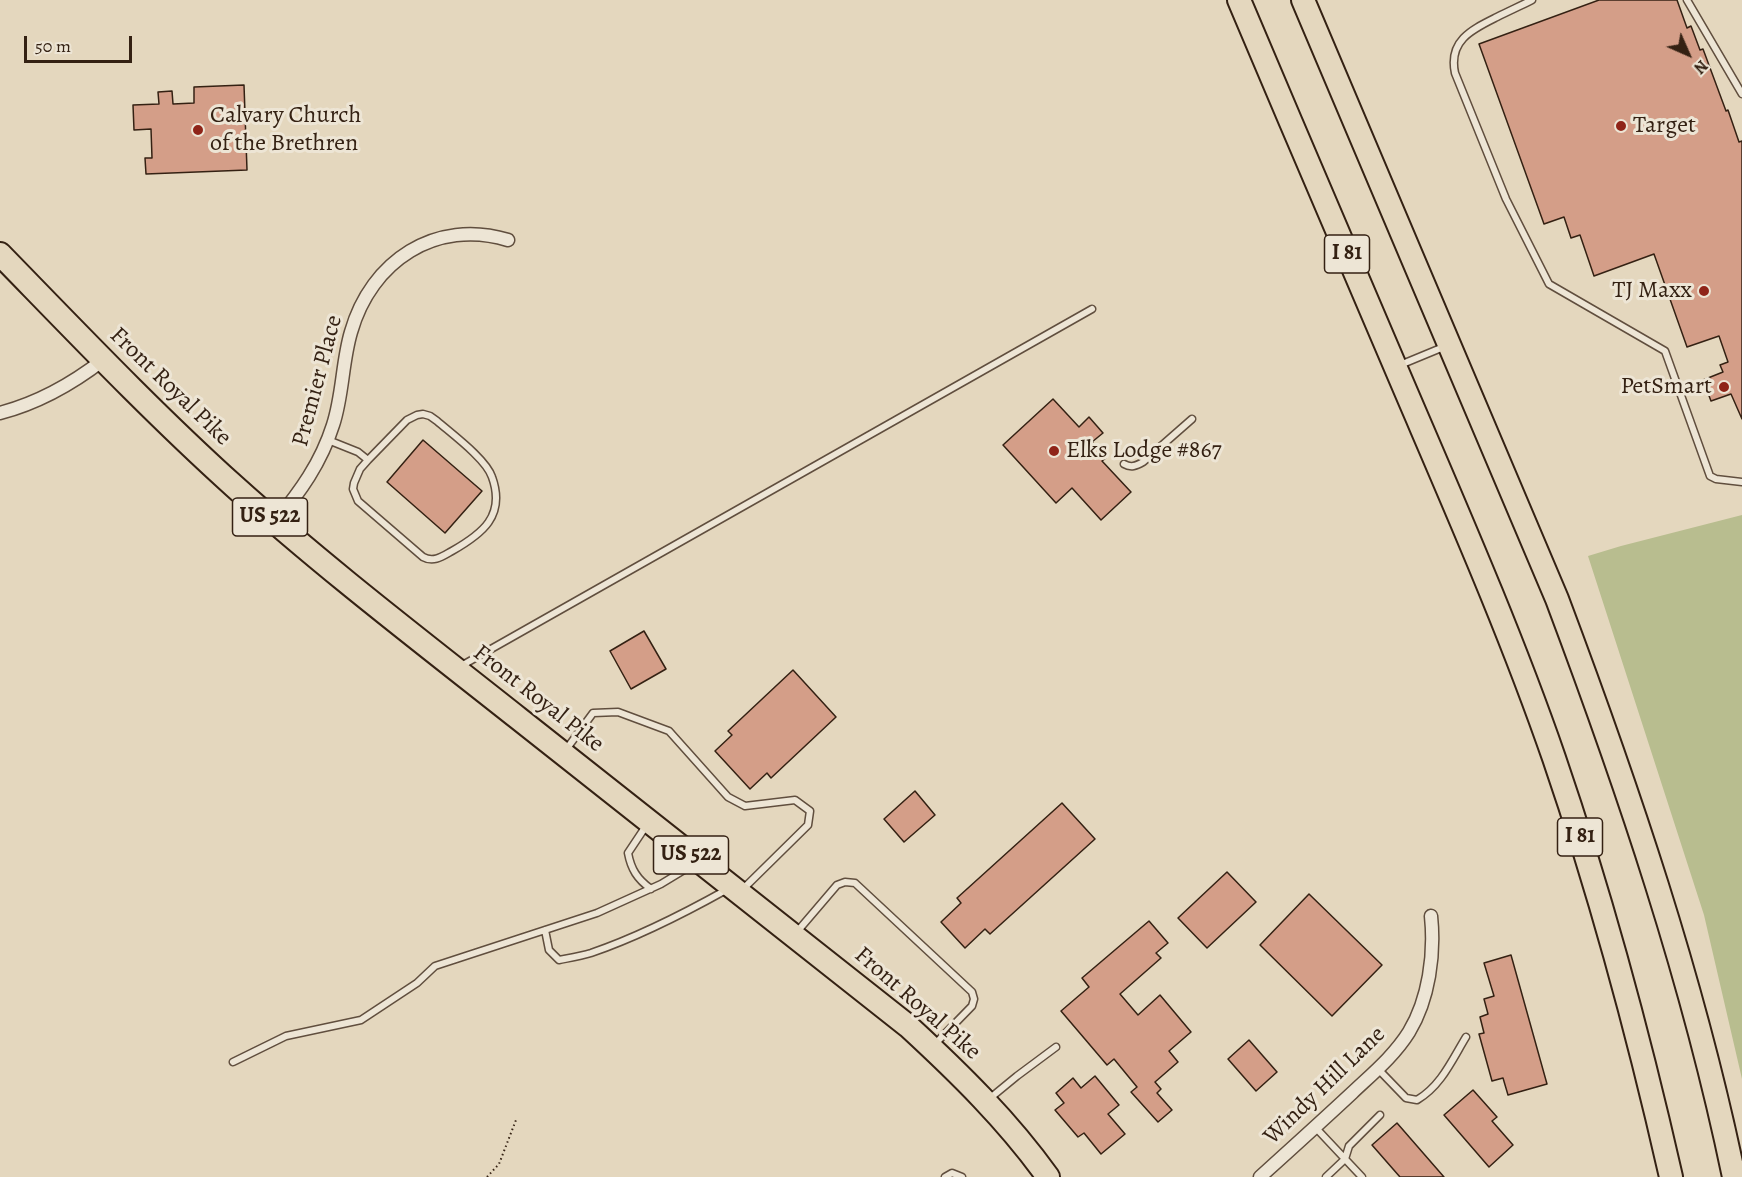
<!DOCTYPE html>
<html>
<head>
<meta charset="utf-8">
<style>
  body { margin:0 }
  #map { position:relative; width:1742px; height:1177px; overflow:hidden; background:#e4d7be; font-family:Alegreya,serif }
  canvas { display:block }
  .north { position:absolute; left:1658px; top:24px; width:60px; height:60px; -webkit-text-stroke:4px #ede5d5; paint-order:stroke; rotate:135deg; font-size:16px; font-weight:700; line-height:24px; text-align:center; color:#342113 }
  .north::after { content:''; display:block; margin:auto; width:21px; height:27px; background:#342113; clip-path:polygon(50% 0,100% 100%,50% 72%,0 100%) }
  .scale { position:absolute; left:24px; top:36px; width:108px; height:27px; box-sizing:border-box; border:3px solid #342113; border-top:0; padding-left:8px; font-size:18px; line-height:21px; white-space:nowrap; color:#342113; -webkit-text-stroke:4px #ede5d5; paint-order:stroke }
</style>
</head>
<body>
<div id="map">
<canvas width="1742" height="1177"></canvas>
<div class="north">N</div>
<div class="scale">50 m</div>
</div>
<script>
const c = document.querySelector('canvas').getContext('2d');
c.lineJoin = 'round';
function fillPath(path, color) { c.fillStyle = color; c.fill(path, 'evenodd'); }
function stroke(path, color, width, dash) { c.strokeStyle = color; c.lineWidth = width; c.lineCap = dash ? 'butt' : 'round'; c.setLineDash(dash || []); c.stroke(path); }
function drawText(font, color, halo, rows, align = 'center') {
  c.font = font + ' Alegreya,serif'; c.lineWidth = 6; c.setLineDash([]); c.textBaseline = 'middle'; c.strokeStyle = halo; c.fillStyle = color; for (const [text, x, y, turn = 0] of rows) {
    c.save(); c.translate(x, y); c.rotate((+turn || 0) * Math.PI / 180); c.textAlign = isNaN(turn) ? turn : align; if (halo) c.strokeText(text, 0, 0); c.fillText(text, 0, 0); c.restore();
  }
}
const green = new Path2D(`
  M1742 515V1079L1704 915 1588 556 1621 546Z`);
const building = new Path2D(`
  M1599 0H1677L1687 28 1691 26 1700 50 1703 49 1726 111 1728 110 1739 142 1742 141V419L1731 394 1711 401 1703 380 1723 372 1720 365 1728 362 1719 336 1687 347 1654 254 1594 276 1580 235 1571 238 1564 217 1544 224 1479 44Z
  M244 85 247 170 146 174 145 158H152L151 129 134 130 133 105 159 104 158 92 172 91 173 104 194 103V87Z
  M1053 399 1079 427 1089 417 1103 433 1092 442 1106 458 1102 461 1131 492 1101 520 1072 488 1056 503 1003 445Z
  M423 440 482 491 445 533 387 482Z
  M644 631 666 669 631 689 610 651Z
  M793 670 836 717 771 778 767 773 750 789 715 751 732 735 728 731Z
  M915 791 935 815 904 842 884 819Z
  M1062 803 1095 839 990 934 985 929 965 948 941 922 961 903 957 898Z
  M1227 872 1256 902 1207 948 1178 918Z
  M1309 894 1382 965 1332 1016 1260 945Z
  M1149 921 1168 943 1156 953 1161 958 1120 994 1138 1015 1160 995 1191 1032 1169 1051 1178 1062 1155 1082 1161 1089 1157 1093 1172 1110 1158 1122 1131 1092 1137 1087 1114 1059 1107 1065 1061 1011 1089 987 1082 978Z
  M1511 955 1547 1084 1508 1095 1503 1078 1492 1081 1479 1034 1484 1033 1480 1017 1488 1014 1484 999 1494 996 1484 963Z
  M1249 1040 1277 1072 1256 1091 1228 1059Z
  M1095 1076 1119 1105 1108 1114 1125 1134 1101 1154 1084 1133 1078 1137 1055 1110 1064 1103 1056 1093 1073 1078 1081 1088Z
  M1473 1090 1497 1117 1492 1121 1513 1145 1489 1167 1444 1115Z
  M1397 1123 1444 1177H1400L1372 1145Z`);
const path = new Path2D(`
  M487 1177 499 1164 516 1120`);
const lane = new Path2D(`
  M1532 0C1520 6 1509 11 1497 17 1473 29 1448 40 1455 73L1506 199 1549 284 1665 351 1710 476 1716 479 1742 482
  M1687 0 1742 94
  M1400 365 1446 346
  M423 414 430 416 437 421C452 434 486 459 492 477 506 516 482 534 452 551 443 556 434 563 423 557L358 501 353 489 354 483 360 469 368 460 407 420 417 415Z
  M328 440 358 452 368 460
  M1124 464C1131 468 1136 466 1143 462L1192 419
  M461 666 1092 309
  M565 751 593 713 618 712 669 731 728 797 745 806 795 800 810 811 808 825 742 890
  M646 826 628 853C631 869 637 879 651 889
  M545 930 549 950 559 960C569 958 581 956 591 953 638 937 683 914 726 890
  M796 933 837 885 845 882 855 883 972 992 974 999 972 1006 934 1045
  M233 1062 286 1036 361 1020 417 983 435 966 597 913 661 884 694 864
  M1378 1069 1406 1098 1417 1100C1441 1086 1452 1060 1466 1037
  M989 1099 1017 1076 1056 1047
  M1315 1127 1362 1177
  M945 1177 952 1173 962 1177
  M1326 1177 1345 1159 1349 1146 1380 1115`);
const street = new Path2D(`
  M0 413C38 403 72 384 103 360
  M275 522C300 492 321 463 333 425 343 395 342 362 351 332 371 261 436 218 508 240
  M1260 1177C1291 1149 1322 1121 1352 1093 1372 1074 1394 1056 1409 1032 1429 999 1435 954 1431 916`);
const highway = new Path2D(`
  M1239 0C1291 122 1342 244 1395 366 1450 495 1508 625 1554 758 1601 895 1639 1036 1671 1177
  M1303 0 1557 599C1628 788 1693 979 1734 1177
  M0 254C77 333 153 413 234 486 325 568 422 642 518 718 648 820 778 923 908 1026 959 1073 1008 1121 1048 1177`);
const markers = [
  [1621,126,6,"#8f2418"],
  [198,130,6,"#8f2418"],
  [1704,291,6,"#8f2418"],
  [1724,387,6,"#8f2418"],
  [1054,451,6,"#8f2418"]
];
const shields = [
  [1347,254,45],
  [270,517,75],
  [1580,837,45],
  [691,855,75]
];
const shieldNames = [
  ["I 81",1347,254],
  ["US 522",270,517],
  ["I 81",1580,837],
  ["US 522",691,855]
];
const poiNames = [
  ["Calvary Church",210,116],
  ["of the Brethren",210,144],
  ["Target",1633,126],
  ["TJ Maxx",1692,291,"right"],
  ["PetSmart",1712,387,"right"],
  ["Elks Lodge #867",1066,451]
];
const streetNames = [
  ["Premier Place",318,381,-75],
  ["Front Royal Pike",170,387,44],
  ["Front Royal Pike",538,699,38],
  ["Front Royal Pike",917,1004,41],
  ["Windy Hill Lane",1325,1086,-44]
];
fillPath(green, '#b8bd8f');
fillPath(building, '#d49e88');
stroke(building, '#342113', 1.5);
stroke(lane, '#604e3e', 9);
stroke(street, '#604e3e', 15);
stroke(highway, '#342113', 26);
stroke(path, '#342113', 2, [1.5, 3]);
stroke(lane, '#ede5d5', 6);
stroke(street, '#ede5d5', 12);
stroke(highway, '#e4d7be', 22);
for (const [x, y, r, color] of markers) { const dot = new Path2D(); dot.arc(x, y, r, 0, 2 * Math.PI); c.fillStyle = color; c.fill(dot); stroke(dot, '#ede5d5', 2); }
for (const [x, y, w] of shields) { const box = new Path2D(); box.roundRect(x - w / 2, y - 19, w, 38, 4.5); c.fillStyle = '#ede5d5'; c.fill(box); stroke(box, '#342113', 1.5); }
drawText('bold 22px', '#342113', null, shieldNames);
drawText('24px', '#342113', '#ede5d5', poiNames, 'left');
drawText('24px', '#342113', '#ede5d5', streetNames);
</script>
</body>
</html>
